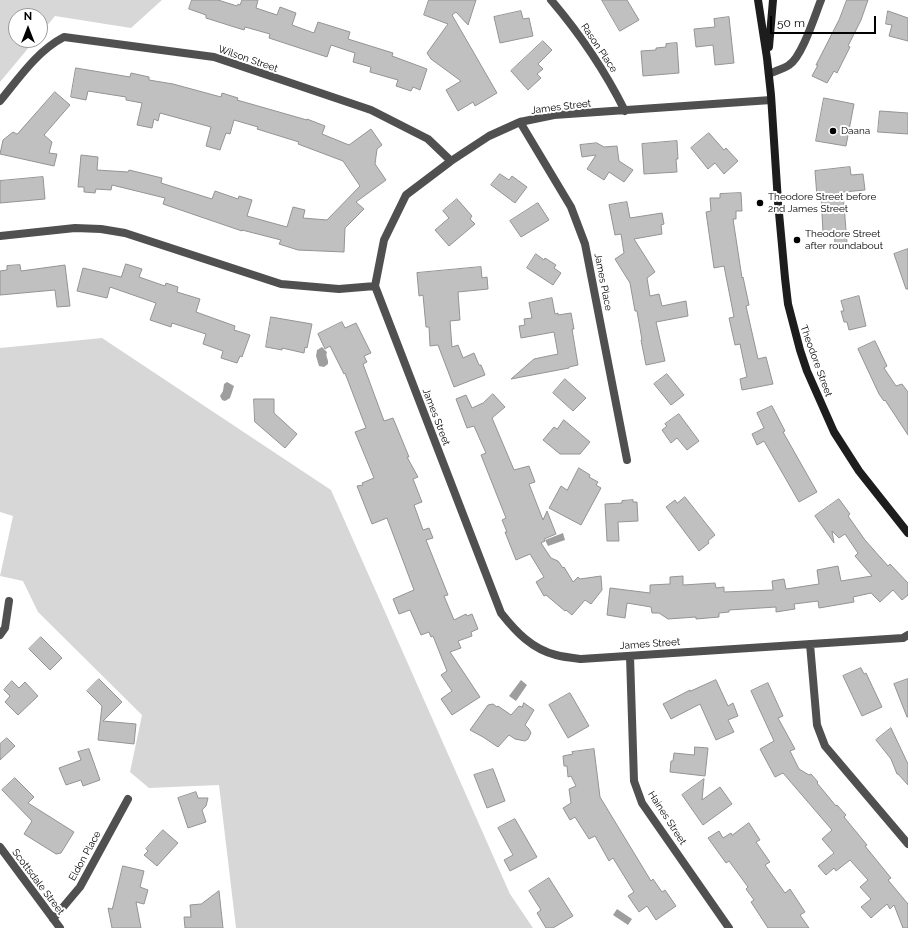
<!DOCTYPE html>
<html>
<head>
<meta charset="utf-8">
<style>
  body { margin:0 }
  #map { position:relative; width:908px; height:928px; overflow:hidden; background:#fff; font-family:Raleway,sans-serif }
  canvas { display:block }
  .north { position:absolute; left:8px; top:8px; width:40px; height:40px; box-sizing:border-box; background:#fff; border:1px solid #999; border-radius:50%; rotate:0deg; font-size:11px; font-weight:700; line-height:16px; text-align:center; color:#000 }
  .north::after { content:''; display:block; margin:auto; width:14px; height:18px; background:#000; clip-path:polygon(50% 0,100% 100%,50% 72%,0 100%) }
  .scale { position:absolute; left:770px; top:16px; width:106px; height:18px; box-sizing:border-box; border:2px solid #000; border-top:0; padding-left:5px; font-size:12px; line-height:14px; white-space:nowrap; color:#000; -webkit-text-stroke:3px #fff; paint-order:stroke }
</style>
</head>
<body>
<div id="map">
<canvas width="908" height="928"></canvas>
<div class="north">N</div>
<div class="scale">50 m</div>
</div>
<script>
const c = document.querySelector('canvas').getContext('2d');
c.lineJoin = 'round';
function fillPath(path, color) { c.fillStyle = color; c.fill(path, 'evenodd'); }
function stroke(path, color, width, dash) { c.strokeStyle = color; c.lineWidth = width; c.lineCap = dash ? 'butt' : 'round'; c.setLineDash(dash || []); c.stroke(path); }
function drawText(font, color, halo, rows, align = 'center') {
  c.font = font + ' Raleway,sans-serif'; c.lineWidth = 4; c.setLineDash([]); c.textBaseline = 'middle'; c.strokeStyle = halo; c.fillStyle = color; for (const [text, x, y, turn = 0] of rows) {
    c.save(); c.translate(x, y); c.rotate((+turn || 0) * Math.PI / 180); c.textAlign = isNaN(turn) ? turn : align; if (halo) c.strokeText(text, 0, 0); c.fillText(text, 0, 0); c.restore();
  }
}
const green = new Path2D(`
  M0 0H162L131 28 55 16 40 34V16H16V40H35L0 82Z
  M102 338 331 490 510 894 533 928H236L219 785 149 788 130 772 142 715 38 612 23 581 0 576 13 516 0 512V348Z`);
const water = new Path2D(`
  M322 347 327 352C325 357 329 359 328 364L324 367 319 366 316 356 317 350Z
  M227 382 234 386 230 398 225 401 222 400 220 396 223 391 224 384Z
  M563 533 565 540 548 546 545 540Z
  M521 680 527 685 516 701 509 696Z
  M617 909 632 919 628 925 613 915Z`);
const building = new Path2D(`
  M192 0H218L237 6 238 4 240 5 242 0H258L256 8 277 15 280 7 296 13 292 25 314 33 318 22 350 32 348 39 393 53 392 56 427 69 420 90 413 87 411 91 396 86 398 80 370 72 371 67 353 62 355 53 331 45 327 57 269 38 270 34 245 27 244 30 228 25 206 18V15L189 9Z
  M429 0H476L468 25 456 12 452 15 497 93 475 106 473 102 458 111 446 90 461 81 431 59 427 53 448 24 424 15Z
  M602 0H627L639 20 620 31Z
  M847 0H868L861 20 848 46 850 47 837 73 834 71 827 83 812 76 818 65H816L839 20Z
  M521 11 523 19 529 18 533 36 500 43 494 17Z
  M888 11 908 18V41L889 36 892 25 886 24Z
  M729 17 734 63 715 65 713 45 696 47 694 29 715 27 714 19Z
  M543 41 552 50 538 64 543 69 537 74 541 78 528 90 511 71Z
  M677 43 679 73 643 76 641 51 656 50V48L666 47V44Z
  M76 68 130 77 131 73 149 77V80L173 84 221 97 222 93 238 98 237 100 307 120V119L325 126 322 134 349 145 371 129 382 145 377 149 375 164 386 180 356 202 364 209 345 228 344 252 298 250 279 244 281 240 242 230V231L163 204 165 198 112 185 111 190 96 189 95 193 84 192V187H78L81 155 98 157 97 170 128 172 129 170 162 178 161 183 212 199 215 191 238 199 239 196 252 200 247 216 287 227 293 207 305 210 303 218 327 220 360 186 343 161 298 144 299 142 257 129 258 127 234 120 230 134 226 133 220 150 206 146 211 127 160 113 158 121 154 119 152 128 137 125 142 103 126 100V97L88 91 86 100 71 97Z
  M55 92 70 105 44 135 52 142 49 153 57 154 54 166 0 154 3 140 13 132 17 134Z
  M824 98 854 104 846 146 816 141Z
  M880 111 908 113V134L878 132Z
  M709 133 724 150 726 148 738 161 724 174 715 163 708 169 691 148Z
  M677 141 678 159H676L677 172 644 174 642 144Z
  M597 143 604 147 617 146 619 161 633 170 624 182 609 172 604 180 587 169 596 155 582 157 580 145Z
  M850 167 851 175 863 174 865 190 843 192 847 243H835L834 232H823L821 197H817L815 171Z
  M500 174 509 180 512 176 527 187 515 203 491 185Z
  M43 177 45 199 0 203V181Z
  M741 193 742 211H736V219H733L742 278 743 277 749 305 746 306 758 359 766 357 773 384 742 390 740 379 747 377 740 344 735 345 729 318 734 317 724 266 714 268 706 212 711 211 710 198H720V194Z
  M457 199 472 216 470 219 475 224 449 246 435 230 449 218 443 211Z
  M627 202 630 218 662 213 664 224 661 225 662 234 634 239 655 272 647 278 650 296 659 294 662 306 686 301 688 316 656 322 665 361 646 365 641 340H642L637 311H635L630 283 615 259 624 253 621 234 615 235 609 205Z
  M538 203 549 220 521 237 510 221Z
  M908 249V289H906L894 254Z
  M536 254 544 260 545 258 556 265 554 268 561 273 553 285 527 268Z
  M126 264 142 269 139 277 165 286 166 283 178 287 177 292 200 299 196 312 235 326 234 330 250 335 242 357 240 356 237 363 221 358 223 351 203 344 206 334 172 323 171 327 150 320 156 303 110 287 107 298 77 291 83 268 121 277Z
  M20 265 21 271 65 265 70 306 57 307 55 290 0 295V271L7 270V266Z
  M481 267 482 278 487 277 488 289 458 292 460 320 450 321 452 347 458 345 463 358 474 353 479 365H481L485 375 454 387 438 345 430 346 429 327H426L423 295 419 296 417 273Z
  M859 296 866 326 849 330 847 322H844L841 311H844L841 301Z
  M552 298 555 314 558 313V315L571 313 574 329H572L578 365 569 367V368L511 379 534 359 558 354 554 332 521 338 519 326 525 325 524 319 532 318 529 303Z
  M271 317 312 324 307 348 305 347 304 353 282 348V350L266 347Z
  M342 322 345 328 356 323 371 353 364 356 367 362 363 364 384 421 393 418 409 457H407L418 477 413 479 422 502 414 505 423 530 429 528 433 538 426 540 448 595 444 596 454 620 466 614 467 616 472 614 478 629 471 632 472 636 458 641 461 648 450 652 480 697 452 715 441 699 452 691 441 675 447 671 433 636 431 637 429 632 421 635 410 610 399 614 393 599 414 590 387 518 372 524 357 486 363 485 362 483 374 478 355 432 366 428 345 373 344 374 330 346 325 349 318 334Z
  M875 341 887 366 884 368 896 386 902 384 908 392V435L885 400 884 401 879 394 858 349Z
  M667 374 684 395 671 405 654 384Z
  M565 379 586 398 573 411 553 393Z
  M493 394 505 407 492 418 514 470 529 466 535 482 529 484 543 520 547 511 556 534 544 539 545 541 541 543 551 558 558 561 563 568 564 567 573 582 578 577 580 579 601 576 602 590 591 604 585 600 572 615 566 610 565 611 546 595 544 596 536 582 544 577 530 554 516 560 505 532H507L502 520 506 518 481 455 486 453 474 426 467 428 456 399 466 395 472 408 483 403Z
  M254 399H274V413L297 434 285 448 255 422Z
  M772 406 785 431 783 432 817 492 799 502 764 441 757 445 752 434 764 428 757 413Z
  M679 414 699 441 687 450 677 438 671 443 662 430 667 426 665 424Z
  M564 420 590 442 580 454H560L543 440 554 427 557 429Z
  M579 468 590 475 589 477 598 482 596 485 601 488 581 525 549 508 561 486 567 490Z
  M685 497 715 535 708 541 709 543 699 551 666 507 675 500 677 503Z
  M839 499 850 514 848 516 865 540 888 566 890 564 908 583V595L902 600 893 590 880 602 871 593 853 597 854 602 819 608 818 601 794 604 795 609 776 612V607L729 610V612L719 613V617L696 619V617L668 619 659 613H652L651 607 627 603 625 618 607 615 610 588 650 593V585L670 584V577L683 576V585L715 583 716 588 724 587V592L773 590 772 581 784 579 786 589 819 584 817 570 838 566 841 581 872 576 855 556 858 553 845 534 839 538 832 531 834 543 815 516Z
  M633 500V502H637L638 521 618 522 619 541H607L605 504 622 503V501Z
  M41 637 62 658 50 670 29 649Z
  M861 668 864 674 866 673 882 707 862 716 843 676Z
  M99 679 122 702 103 721 136 724 134 744 98 740 102 706 87 691Z
  M908 679V717H907L894 684Z
  M716 680 728 706 733 703 738 716 728 720 734 732 716 740 700 704 671 719 663 704 690 690V691Z
  M12 681 19 688 25 682 38 696 18 715 5 702 10 696 4 690Z
  M768 683 783 716 778 718 795 749 790 751 799 769 809 775 811 774 818 782 817 783 836 806 837 805 846 815 844 817 867 845 865 846 891 878 888 880 908 904V928H903L894 905 890 909 887 904 871 918 861 907 871 899 860 887 868 880 850 860 836 871 834 868 826 875 818 866 834 853 822 839 832 830 783 773 775 777 760 749 774 741 751 691Z
  M570 693 589 726 568 738 549 705Z
  M524 703 534 710 525 725 529 729 531 733 528 739 525 741 515 739 509 735 498 747 483 737 470 730 488 705 493 704 497 707 498 706 511 715 519 706 522 707Z
  M891 728 908 764V785L898 774H897L891 759 876 740Z
  M7 738 15 746 0 760V744Z
  M695 747 708 748 705 776 670 772 671 761H673L674 753 694 755Z
  M89 749 100 780 83 786 81 780 66 785 59 768 81 760 78 752Z
  M594 749 600 797 651 881 653 879 662 892 665 890 676 906 656 920 647 906 639 912 628 896 634 892 613 858 609 861 595 836 589 839 575 817 570 820 563 808 571 803 569 789 576 786 571 776 568 777 567 766H564L563 756 573 754 572 752Z
  M493 769 505 801 487 808 474 775Z
  M15 778 34 797 28 803 74 832 61 853 56 854 24 834 32 821 2 790Z
  M704 779 702 800 720 787 732 804 703 825 682 795Z
  M196 792 198 798H208L206 806 202 810 206 822 188 828 178 798Z
  M515 819 537 857 510 871 504 860 513 855 498 828Z
  M749 823 760 840 756 842 770 862 765 865 785 893 790 889 805 912 800 915 809 928H768L751 902 754 900 746 889 748 887 729 861 726 863 708 838 719 831 723 838 731 833 732 835Z
  M163 830 178 843 157 866 144 855 148 851 146 849Z
  M123 866 144 871 140 887 148 890 144 904 136 902 141 928H112L108 908 112 909Z
  M549 878 573 916 553 928H546L537 913 541 910 529 891Z
  M219 891 223 928H185L184 917H191L190 905 201 904Z`);
const minor = new Path2D(`
  M551 0C580 34 605 71 625 111
  M769 74C775 71 783 69 789 65 802 57 815 15 821 0
  M771 100 554 115 520 122 489 136 451 161 406 195 384 240 375 286 501 613C516 632 532 649 556 655 564 657 573 658 581 659L903 638 908 635
  M0 101C19 78 37 51 64 37L214 57 371 110 428 139 451 161
  M520 122 571 207 585 244 627 460
  M0 236 75 228 101 229 125 233 281 284 339 289 375 286
  M0 635 5 628 9 601
  M810 644 817 725 825 746 908 844
  M630 656 634 781 642 803 729 928
  M0 847 60 928
  M53 919 80 887 128 799`);
const secondary = new Path2D(`
  M758 0 767 58 771 95 778 202 785 278 788 304 800 350 807 371 834 432 859 471 908 533
  M769 47 773 0`);
const markers = [
  [833,131,4,"#000"],
  [760,203,4,"#000"],
  [797,240,4,"#000"]
];
const streetNames = [
  ["Rason Place",599,48,56],
  ["Wilson Street",248,59,19],
  ["James Street",561,107,-7],
  ["James Place",603,282,79],
  ["Theodore Street",816,361,70],
  ["James Street",436,417,69],
  ["James Street",650,644,-4],
  ["Haines Street",667,818,57],
  ["Eldon Place",85,856,-61],
  ["Scottsdale Street",38,882,53]
];
const poiNames = [
  ["Daana",841,131],
  ["Theodore Street before",768,197],
  ["2nd James Street",768,209],
  ["Theodore Street",805,234],
  ["after roundabout",805,246]
];
fillPath(green, '#d7d7d7');
fillPath(water, '#9e9e9e');
fillPath(building, '#c0c0c0');
stroke(building, '#949494', 1);
stroke(minor, '#505050', 8);
stroke(secondary, '#1d1d1d', 8);
for (const [x, y, r, color] of markers) { const dot = new Path2D(); dot.arc(x, y, r, 0, 2 * Math.PI); c.fillStyle = color; c.fill(dot); stroke(dot, '#fff', 1.5); }
drawText('10px', '#000', '#fff', streetNames);
drawText('10px', '#000', '#fff', poiNames, 'left');
</script>
</body>
</html>
